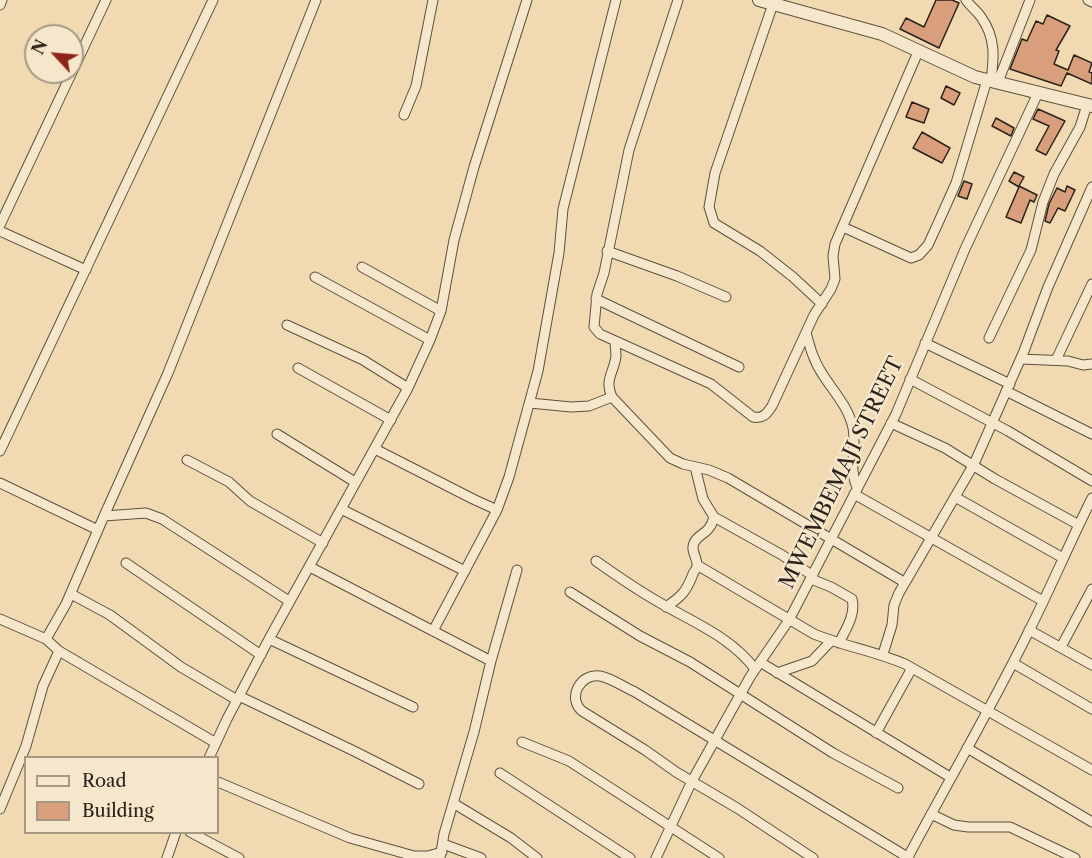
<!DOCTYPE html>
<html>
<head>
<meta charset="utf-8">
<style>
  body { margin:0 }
  #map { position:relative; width:1092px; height:858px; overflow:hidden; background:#f1dab1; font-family:"Libre Caslon Text",serif }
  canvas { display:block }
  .legend { position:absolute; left:24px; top:756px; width:195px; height:78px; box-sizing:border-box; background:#f6e7cc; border:2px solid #a59984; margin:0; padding:8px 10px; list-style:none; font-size:18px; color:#2b2319 }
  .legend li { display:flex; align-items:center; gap:12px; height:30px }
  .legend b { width:30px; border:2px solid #a59984 }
  .north { position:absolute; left:24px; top:24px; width:60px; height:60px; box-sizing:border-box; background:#f6e7cc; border:2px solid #a59984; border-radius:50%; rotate:296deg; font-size:16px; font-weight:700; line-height:24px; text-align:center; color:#2b2319 }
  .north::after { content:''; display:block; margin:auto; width:21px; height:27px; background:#8f2418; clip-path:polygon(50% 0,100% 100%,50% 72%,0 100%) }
</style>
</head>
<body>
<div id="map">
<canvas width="1092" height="858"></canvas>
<ul class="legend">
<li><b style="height:8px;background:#f6e7cc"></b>Road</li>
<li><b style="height:16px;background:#d99f7d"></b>Building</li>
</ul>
<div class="north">N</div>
</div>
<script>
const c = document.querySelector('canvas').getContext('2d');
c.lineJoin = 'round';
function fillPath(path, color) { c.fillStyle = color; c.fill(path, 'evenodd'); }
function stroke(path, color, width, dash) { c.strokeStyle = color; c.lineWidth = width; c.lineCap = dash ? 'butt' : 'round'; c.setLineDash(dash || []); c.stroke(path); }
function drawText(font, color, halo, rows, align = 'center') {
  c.font = font + ' "Libre Caslon Text",serif'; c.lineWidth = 5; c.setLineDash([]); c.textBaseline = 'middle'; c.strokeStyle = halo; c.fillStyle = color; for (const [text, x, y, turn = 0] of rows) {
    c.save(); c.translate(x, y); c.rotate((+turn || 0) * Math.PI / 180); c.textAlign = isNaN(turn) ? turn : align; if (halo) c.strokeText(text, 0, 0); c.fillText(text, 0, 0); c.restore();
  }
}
const building = new Path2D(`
  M936 0H952L959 3 939 48 900 29 906 18 924 27Z
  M1047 15 1070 26 1056 50 1059 51 1054 64 1068 70 1074 55 1092 63 1089 72 1092 73V84L1067 73 1061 86 1010 69 1022 39 1027 41 1036 21 1043 24Z
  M946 86 960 93 954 105 941 98Z
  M912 102 929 109 924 123 906 117Z
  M1038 109 1065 121 1046 155 1036 150 1049 126 1033 119Z
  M996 118 1014 128 1011 136 992 126Z
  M922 132 950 148 942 163 913 148Z
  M1014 172 1024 177 1019 186 1037 195 1034 202 1030 200 1021 223 1006 217 1019 187 1009 181Z
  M964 181 972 184 967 199 958 196Z
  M1067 186 1075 190 1065 211 1058 208 1050 223 1045 221 1049 204 1057 188 1065 192Z`);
const minor = new Path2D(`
  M678 0 629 150 604 273 597 294 594 327 600 334 711 384 753 417C764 419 767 413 772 406L814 315 831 289 835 279 833 256 835 244 918 52
  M966 0C970 6 977 11 981 17 996 38 994 57 991 81
  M1088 0 1092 2
  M773 4 715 173 709 207 714 223 760 251 793 277 822 304
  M0 5 2 0
  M998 82 1030 0
  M404 115 416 86 433 0
  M0 225 106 0
  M843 227 911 258 919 255 928 245 939 221 956 183 987 80
  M0 231 86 270
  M607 251 677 276 726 297
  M362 267 441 311
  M315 277 430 340
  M596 299 739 367
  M287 325 363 360 408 388
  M806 332C810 348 814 362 823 375 834 392 849 408 853 428 857 449 848 468 857 487
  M989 338 1031 250 1043 202 1054 174 1080 127 1087 105
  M615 341C615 346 616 351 616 356 614 373 604 379 612 397L670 458 683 464 709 470 728 478 904 582
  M925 343 1010 384
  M1021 359 1068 361 1083 365 1092 364
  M1056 360 1092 284
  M298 368 391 420
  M910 379 1008 431 1092 481
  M1006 391 1092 434
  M530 403 571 407 589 406 612 397
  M891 423 945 448 995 479 1079 525
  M277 434 355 482
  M375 449 473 499 497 510
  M0 451 213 0
  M187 460 229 482 250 501 323 543
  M695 467 703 499 714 517 782 555 813 576
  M0 483 98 530
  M854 494 1043 601
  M955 497 1063 558
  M341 509 465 571
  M596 561C617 576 639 591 662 604 695 623 732 638 755 669
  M126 563 261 655
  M697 565 814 634C843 646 875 651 905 664L1092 770
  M310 567 491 661
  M811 579 831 587 852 599C856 614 846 629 839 643
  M570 592 640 636 690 662 833 753 898 788
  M71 594 110 615 181 667 237 700
  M289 601 162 519 146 513 104 516 168 373 316 0
  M666 607C682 596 686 592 693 574 694 571 697 569 697 566 698 558 690 551 694 543 699 532 709 536 714 517
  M0 619 46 639 59 651 216 743
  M1029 630 1092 665
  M433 631 497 510 509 477 538 371 559 253 563 209 616 0
  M46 639 66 604 104 516
  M269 639 413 707
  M1061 647 1092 589
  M883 654 892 625 894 605 899 593 974 464 1024 351 1048 287 1092 187
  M760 662 950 777
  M1013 663 1092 709
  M777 673 812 661 831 641
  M239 696 354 751 419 784
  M876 733 912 668
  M522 742 569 761 719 858
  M967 748 1092 822
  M209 758 227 719 269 639 408 388 430 340 441 311 454 240 474 167 527 0
  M500 773 630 858
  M218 782 350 838 414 856H428L442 852
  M453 803 511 838 537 858
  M0 809 26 746 43 686 59 651
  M931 814 954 825 968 827H1010L1075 858
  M190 832 239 858
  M443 844 481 858
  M908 857C948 782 991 708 1029 631 1051 587 1070 542 1092 498
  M167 858 176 832
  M440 858 444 834 474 732 491 661 517 570
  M656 858 692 781 750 677 789 620 896 414 965 249 1038 93
  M813 858 737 808 676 772 645 750 582 711C567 698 580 673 600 676 611 678 624 687 635 692L909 858`);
const tertiary = new Path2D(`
  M759 0 882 34 975 77 1092 106`);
const streetNames = [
  ["MWEMBEMAJI STREET",842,473,-64]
];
fillPath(building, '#d99f7d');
stroke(building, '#2b2319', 1.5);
stroke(minor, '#5c513f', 11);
stroke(tertiary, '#5c513f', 14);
stroke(minor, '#f6e7cc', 9);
stroke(tertiary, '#f6e7cc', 12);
drawText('21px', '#2b2319', '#f6e7cc', streetNames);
</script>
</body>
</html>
